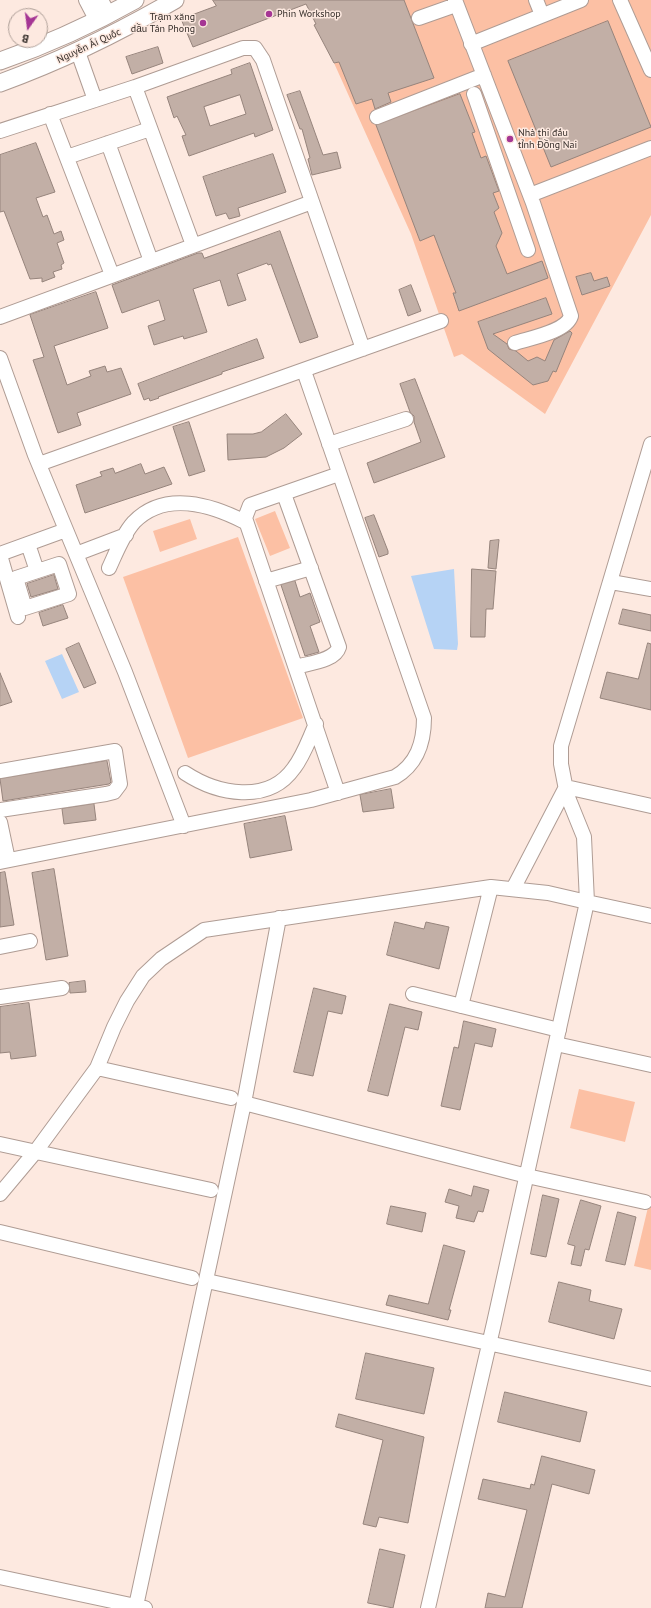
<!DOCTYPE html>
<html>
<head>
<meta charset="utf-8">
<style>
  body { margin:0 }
  #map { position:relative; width:651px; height:1608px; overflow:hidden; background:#fde9e0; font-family:"PT Sans",sans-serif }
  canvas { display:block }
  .north { position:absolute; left:8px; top:8px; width:40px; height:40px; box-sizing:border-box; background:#fde9e0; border:1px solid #ad9e97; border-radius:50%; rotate:194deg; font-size:11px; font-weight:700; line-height:16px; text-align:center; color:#342d29 }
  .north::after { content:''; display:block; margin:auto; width:14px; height:18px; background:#a53694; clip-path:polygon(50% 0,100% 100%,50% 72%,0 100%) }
</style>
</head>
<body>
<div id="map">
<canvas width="651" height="1608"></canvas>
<div class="north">B</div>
</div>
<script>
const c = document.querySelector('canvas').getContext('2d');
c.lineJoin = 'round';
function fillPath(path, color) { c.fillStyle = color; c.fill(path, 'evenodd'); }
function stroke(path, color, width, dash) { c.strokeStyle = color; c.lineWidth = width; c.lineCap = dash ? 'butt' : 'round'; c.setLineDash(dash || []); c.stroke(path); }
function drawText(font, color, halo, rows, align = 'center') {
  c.font = font + ' "PT Sans",sans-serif'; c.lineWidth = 3; c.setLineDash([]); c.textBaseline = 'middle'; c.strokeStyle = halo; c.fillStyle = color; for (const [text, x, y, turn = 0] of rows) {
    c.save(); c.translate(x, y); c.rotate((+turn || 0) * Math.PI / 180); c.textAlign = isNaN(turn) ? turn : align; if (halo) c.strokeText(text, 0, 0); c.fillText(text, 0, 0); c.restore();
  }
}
const green = new Path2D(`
  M365 0H651V215L545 414 462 354 454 357 411 234 334 63 379 47Z
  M275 511 290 548 270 556 255 519Z
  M190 519 197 539 160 552 153 531Z
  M238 537 303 718 188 758 123 577Z
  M579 1089 635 1102 625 1142 570 1128Z
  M649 1203H651V1270L634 1266Z`);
const water = new Path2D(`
  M454 569 458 644 457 650 434 649 411 576Z
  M62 654 79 692 62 699 45 661Z`);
const building = new Path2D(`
  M213 0H404L434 78 388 93 391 102 375 109 372 99 356 104 339 62 334 63 314 25 316 24 306 4 193 47 181 19 216 6Z
  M608 21 651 127 551 167 508 61Z
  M158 47 163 63 132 74 126 57Z
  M250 63 273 130 255 137 254 133 189 156 182 136 186 135 177 116 174 118 167 97 232 74 231 70ZM240 95 246 114 210 126 204 107Z
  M300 91 323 155 337 152 341 168 312 175 308 159 310 158 302 129H300L287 95Z
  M460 94 475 132 472 133 481 158 486 156 499 191 493 193 499 208 494 212 502 233 496 246 507 274 542 261 548 278 459 311 453 293H456L434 235 420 241 376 125Z
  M36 143 55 192 36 198 43 217 47 215 54 234 61 231 64 240 57 243 64 263 61 265 62 269 53 272 55 277 42 282V278L30 279 4 211 0 212V155Z
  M273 154 286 192 238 208 240 216 229 219 226 213 216 216 203 177Z
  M280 231 318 337 300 343 271 264 268 265 267 263 237 274 246 300 228 306 220 280 193 289 207 332 184 339 183 336 154 345 148 326 165 320 159 300 122 313 112 285 198 253H202L204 258Z
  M591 273 594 281 607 277 610 286 582 295 576 277Z
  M411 285 421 311 408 316 399 290Z
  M96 292 108 328 54 346 67 385 91 376 89 371 105 366 107 372 121 368 131 394 77 413 81 425 58 433 33 360 44 357 30 315Z
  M546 298 552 314 493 334 507 344 509 349 516 351 528 361 537 357 545 361 554 340 570 331 572 333 556 372 553 371 548 381 533 385 488 349 478 322Z
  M257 339 264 358 222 372V374L158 397 159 398 150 401 149 398 144 400 138 384Z
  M415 379 445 457 374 483 367 463 421 442 414 422V416L410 412 400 384Z
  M286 414 302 434 284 448 266 457 228 460 227 434H253L261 432Z
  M189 422 205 471 189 476 173 427Z
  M141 464 145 474 164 467 172 484 85 513 76 485 102 476 100 472 113 468 115 473Z
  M374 515 388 551V554L379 557 365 518Z
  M499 540 496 569 488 568 490 541Z
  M472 569 496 571 493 609H486L485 637H471Z
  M54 575 58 589 31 597 27 584Z
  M295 581 300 597 310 593 320 622 310 626 319 652 305 656 281 585Z
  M63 605 68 618 43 626 39 613Z
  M623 609 651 615V631L619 624Z
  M79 643 96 683 84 688 66 649Z
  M648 643 651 644V710L600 698 607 672 638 679Z
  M0 673 12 702 0 706Z
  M107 761 111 782 109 784 3 801 0 779Z
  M391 789 394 808 363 812 360 795Z
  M94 804 96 820 64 824 62 809Z
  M285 816 292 850 250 858 244 824Z
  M54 869 68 956 46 960 32 873Z
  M5 872 14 925 0 927V873Z
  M395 922 424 929 426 922 449 927 439 969 387 955Z
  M85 981 86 992 70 993 69 983Z
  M314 988 346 996 342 1014 328 1011 313 1076 294 1072Z
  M29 1003 36 1056 11 1059 10 1052 0 1053V1007Z
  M390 1004 422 1012 418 1030 405 1027 388 1096 368 1091Z
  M464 1021 496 1029 492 1047 475 1043 460 1110 441 1106 454 1047 458 1048Z
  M474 1186 489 1190 483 1212 478 1211 474 1222 456 1218 459 1206 445 1202 449 1189 471 1196Z
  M543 1195 559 1199 546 1257 531 1254Z
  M581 1200 601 1206 589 1250 585 1249 581 1266 571 1264 575 1246 568 1244Z
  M391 1206 426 1213 422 1232 387 1224Z
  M618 1212 636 1217 625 1265 606 1261Z
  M444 1245 465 1251 449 1310H451L448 1320 386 1305 389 1295 428 1304Z
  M559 1282 591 1290 589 1301 622 1309 614 1339 549 1322Z
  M366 1353 434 1368 424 1414 356 1399Z
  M505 1392 587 1412 580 1442 498 1422Z
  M339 1414 424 1437 408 1523 379 1517 376 1527 363 1524 383 1440 336 1427Z
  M542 1456 595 1470 589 1494 552 1484 522 1608H485L488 1593 505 1597 527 1510 478 1499 483 1479 530 1489 531 1484 534 1485Z
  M380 1549 405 1555 393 1608 368 1603Z`);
const minor = new Path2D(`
  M86 0 97 21
  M101 0 109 15
  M455 0 533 203 571 316C566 332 530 338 515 343
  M536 0 542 15
  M620 0 651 70
  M419 18 456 5
  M471 44 581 0
  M78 52 95 100
  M135 87 193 245
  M474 94 528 250
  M50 114 112 275
  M377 117 484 75
  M0 131 135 87 243 48H255L263 60 363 349
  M108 143 151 261
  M67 157 150 129
  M530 195 651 148
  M0 317 312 202
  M0 358 35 455 125 672 184 826
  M329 444 406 419
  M651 444 561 746V764L567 795 584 837 587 902 651 916
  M39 464 441 321
  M284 494 339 647C335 661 309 663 296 667
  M28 544 37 571
  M0 554 66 530
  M76 554 126 535
  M0 555 18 617
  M59 564 69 594 25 608 16 578Z
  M109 568C116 553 123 534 134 522 165 490 212 505 245 522
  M266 581 311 568
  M611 582 651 589
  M0 771 115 751 120 784 114 792 106 794 0 810
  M185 773C217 794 268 805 294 768 304 755 309 739 316 724
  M338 793 245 518 250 505 339 474
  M0 822 8 860
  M0 862 311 800 395 777C417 764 424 743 424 718L304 371
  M513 889 566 787 651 806
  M0 947 30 941
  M413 994 559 1030
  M0 997 62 988
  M461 1006 491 887
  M556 1044 651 1065
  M97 1068 231 1098
  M244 1103 527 1176 645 1202
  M0 1144 211 1190
  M0 1194 36 1151 97 1068 114 1027 127 1001 143 976 161 959 204 930 491 887 548 893 587 902 494 1323 428 1608
  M0 1232 192 1278
  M207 1281 651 1379
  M0 1577 145 1608
  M136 1606 244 1103 279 918`);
const major = new Path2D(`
  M0 61C49 44 89 26 135 0
  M0 83C61 61 118 33 175 0`);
const markers = [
  [269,14,4,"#a53694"],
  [203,23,4,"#a53694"],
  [510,139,4,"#a53694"]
];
const poiNames = [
  ["Phin Workshop",277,14],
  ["Trạm xăng",195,17,"right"],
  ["dầu Tân Phong",195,29,"right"],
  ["Nhà thi đấu",518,133],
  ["tỉnh Đồng Nai",518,145]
];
const streetNames = [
  ["Nguyễn Ái Quốc",89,46,-25]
];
fillPath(green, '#fcc0a4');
fillPath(water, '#b6d3f5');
fillPath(building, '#c2afa6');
stroke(building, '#96847c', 1);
stroke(minor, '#af9c94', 16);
stroke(major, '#af9c94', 19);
stroke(minor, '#fff', 14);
stroke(major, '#fff', 17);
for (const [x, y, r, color] of markers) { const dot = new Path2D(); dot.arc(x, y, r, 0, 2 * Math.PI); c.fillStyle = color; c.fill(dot); stroke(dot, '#fde9e0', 1.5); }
drawText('10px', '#342d29', '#fde9e0', poiNames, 'left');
drawText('10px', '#342d29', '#fde9e0', streetNames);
</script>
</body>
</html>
